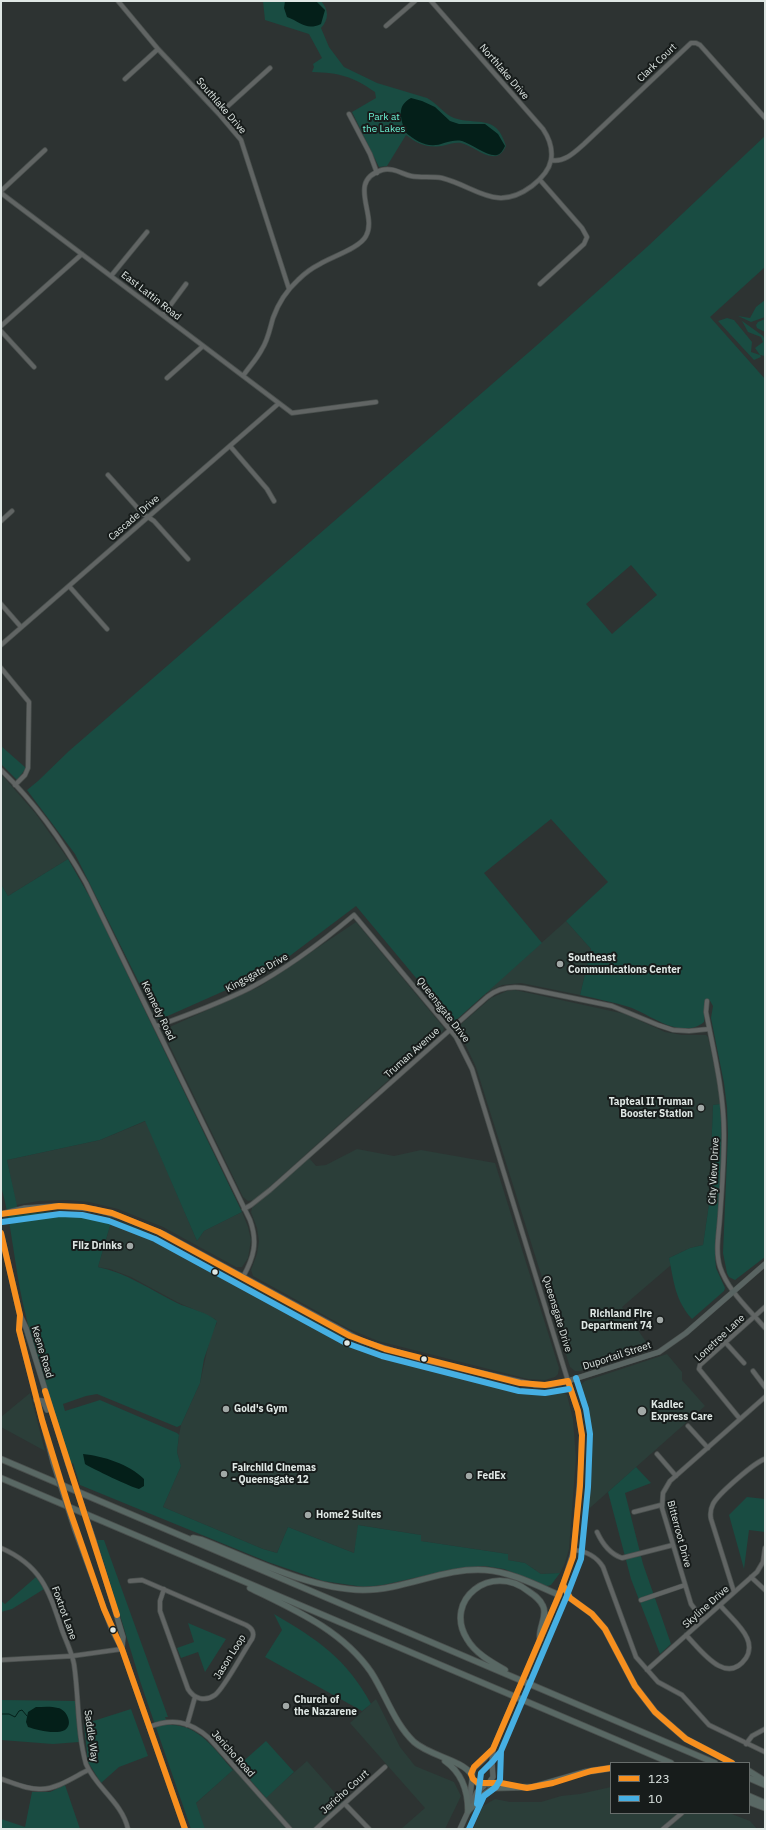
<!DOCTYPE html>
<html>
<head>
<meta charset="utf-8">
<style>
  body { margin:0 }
  #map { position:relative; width:766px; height:1830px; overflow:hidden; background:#2d3332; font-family:"IBM Plex Sans",sans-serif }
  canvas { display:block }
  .frame { position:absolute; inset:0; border:2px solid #dfe7e4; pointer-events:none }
  .legend { position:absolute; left:610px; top:1762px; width:140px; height:52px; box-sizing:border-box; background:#171c1b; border:1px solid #676d6b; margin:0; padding:5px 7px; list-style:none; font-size:12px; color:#dfe7e4 }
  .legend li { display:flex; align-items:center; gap:8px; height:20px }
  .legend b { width:20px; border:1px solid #676d6b }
</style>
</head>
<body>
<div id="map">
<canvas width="766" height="1830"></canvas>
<div class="frame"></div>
<ul class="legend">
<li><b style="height:5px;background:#f78f1e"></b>123</li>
<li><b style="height:5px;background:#46afe3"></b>10</li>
</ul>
</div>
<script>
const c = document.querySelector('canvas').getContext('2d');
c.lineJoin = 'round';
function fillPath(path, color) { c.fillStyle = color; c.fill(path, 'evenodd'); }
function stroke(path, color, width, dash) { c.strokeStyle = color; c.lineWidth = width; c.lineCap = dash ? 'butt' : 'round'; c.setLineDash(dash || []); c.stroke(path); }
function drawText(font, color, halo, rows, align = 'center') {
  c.font = font + ' "IBM Plex Sans",sans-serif'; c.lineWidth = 4; c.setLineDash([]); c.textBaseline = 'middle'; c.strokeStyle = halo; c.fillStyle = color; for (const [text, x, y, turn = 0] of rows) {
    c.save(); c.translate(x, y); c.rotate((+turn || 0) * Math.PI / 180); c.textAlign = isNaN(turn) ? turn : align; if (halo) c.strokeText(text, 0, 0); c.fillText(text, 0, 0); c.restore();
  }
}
const built = new Path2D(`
  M1 774 36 814 68 859 8 896 1 884Z
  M566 921 591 949 580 995 521 983 502 985 483 995Z
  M356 922 444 1028 443 1031 255 1200 248 1201 243 1197 163 1032 165 1029 259 987Z
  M515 990 625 1014 665 1032 682 1035H706L708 1037 717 1079 720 1104 713 1105 709 1204 703 1245 690 1248 669 1258 671 1265 622 1307 651 1349 580 1371H575L570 1367 476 1067 458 1029 459 1026 491 998 507 991Z
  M146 1121 197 1241 204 1231 242 1212 248 1227 251 1240 248 1258 242 1267H236L163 1227 118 1209 89 1202 67 1200 39 1201 16 1205 7 1160 100 1140Z
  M357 1149 394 1156 421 1150 495 1163 559 1368 558 1374 555 1377 545 1380 528 1379 378 1341 349 1329 253 1276 251 1270 257 1254 259 1241 257 1228 251 1212 252 1208 309 1158 316 1166 326 1165Z
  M112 1219 136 1227 161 1239 360 1346 392 1357 503 1384 521 1390 536 1393 558 1391 564 1393 567 1395 573 1419 576 1458 569 1549 565 1563 560 1573 541 1574 525 1563 508 1560V1554L421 1541V1535L359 1525 354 1553 288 1527 277 1553 263 1549 163 1507 181 1466 177 1452 179 1435 181 1425 200 1383 210 1337 217 1323 215 1319 177 1302 131 1277 110 1269 98 1267Z
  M667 1354 682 1372V1380L705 1406 583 1514 588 1460V1440L586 1421 578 1392 579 1386 585 1381Z
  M30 1393 45 1451 1 1427V1417Z
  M376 1699 400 1747 415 1766 454 1782 461 1796 445 1829H401L425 1808 350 1723Z
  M307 1761 344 1803 315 1829H200L192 1807 236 1767 264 1799Z
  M611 1787V1813H729L750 1821 757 1829H473L483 1806 495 1799 510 1802H541L561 1796 580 1794Z`);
const green = new Path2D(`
  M263 1H321C329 10 329 19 321 28L329 47 344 67 377 83 427 98C437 103 444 114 454 118 478 126 496 113 506 146 503 152 500 157 492 156 483 156 471 145 461 143 456 142 450 144 446 145 429 149 419 145 406 135L387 166 379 167 352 112 376 98 375 92C352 76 340 73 312 72L314 67 313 64 322 58 309 34 265 20Z
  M765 136V267L710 317 765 379V1257L735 1280 729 1277 727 1273 723 1253 728 1134 727 1107 724 1083 711 1018 713 1006 709 999H706L704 1022C681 1041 650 1014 629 1007 613 1002 597 999 580 995L591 949 566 921 608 882 551 819 484 873 542 943 455 1021H452L356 906 287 958 260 975 161 1019H157L75 854 27 790 38 781 69 751 536 346 647 247ZM631 565 657 595 612 634 586 604Z
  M765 300V317L751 322 738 316 750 318 756 307Z
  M727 318 734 320 752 342 751 352 760 355 755 348 763 342 761 337 748 332 742 321 738 318 763 336 765 340V356L760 355 761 357 754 360 718 321Z
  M765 319V332L757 328 756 325 758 322Z
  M1 746 26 768 17 780 1 764Z
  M68 859 92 901 242 1212 204 1231 197 1241 145 1121 100 1140 7 1160 19 1215C50 1210 81 1211 112 1219L98 1267C127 1273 151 1290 177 1303 188 1308 209 1313 217 1321L204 1359 200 1383 181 1425 177 1427 97 1394 86 1396 63 1404 65 1411 100 1400 177 1433 179 1435 177 1452 181 1466 163 1507 263 1549 277 1553 288 1527 354 1553 358 1525 421 1535V1541L508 1554V1560L525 1563 541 1574 560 1573 551 1585 547 1586 504 1569 484 1566 450 1570 383 1585 364 1587 323 1581 268 1562 80 1485 73 1463 71 1464C55 1411 35 1358 23 1304 14 1264 12 1225 1 1186V884L8 896Z
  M720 1104 722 1133V1156L715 1255 716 1268 725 1288 724 1291 692 1319C675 1300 674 1282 669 1258L690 1248 703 1245 709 1204 713 1105Z
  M636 1467 651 1483 625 1493 643 1564 671 1644 660 1654 631 1579 608 1492Z
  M747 1497 765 1499V1532L749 1530 744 1569 729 1515Z
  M97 1540H104L168 1717H165L168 1725C198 1723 215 1750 233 1770L196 1803 205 1829H191L141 1684Z
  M36 1577 44 1589 12 1609 1 1612V1601L5 1604Z
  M274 1614C317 1639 347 1659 371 1704L362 1711 265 1657 282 1630Z
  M188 1623 226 1639 205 1672 198 1652 181 1658 177 1648 194 1642Z
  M1 1700 75 1701 79 1742 53 1744 1 1740Z
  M131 1709 148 1756 119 1767 101 1783 88 1762 84 1724Z
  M266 1741 294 1772 266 1798 238 1766Z
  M65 1785 80 1829H1V1819L25 1827 32 1792H50Z`);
const water = new Path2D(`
  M285 1H316L325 10 321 24C306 31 301 22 287 17L284 8Z
  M411 98 422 101 435 107 450 121 459 124H485L498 134 505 146C503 150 501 154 497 155 488 157 472 144 462 141 456 140 451 141 444 143 429 149 417 142 405 132 401 118 396 106 411 98Z
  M83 1454C103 1456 129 1464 144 1479V1486L139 1489C133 1488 91 1468 85 1464Z
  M36 1707C43 1707 51 1706 58 1708 66 1709 74 1724 65 1730 55 1735 37 1730 28 1727L26 1722 28 1712Z`);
const stream = new Path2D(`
  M1 1714H9L15 1717 19 1711 22 1710 27 1716`);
const minor = new Path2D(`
  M118 1 158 49 219 114 241 140 289 289
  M386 26 415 1
  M125 79 158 49
  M219 114 270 68
  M349 114 370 154 377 173
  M551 160C564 163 575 152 584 144L691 43H696L700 45 765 118
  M540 180 582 228 587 237 584 244 540 284
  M1 191 45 150
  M1 193 292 413 376 402
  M111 276 147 232
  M163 315 186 284
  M1 326 82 254
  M1 331 34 367
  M243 376C249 367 257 359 262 349 268 340 270 328 273 318 278 304 287 290 298 280 304 274 312 268 320 264 331 257 360 248 366 236 378 215 346 181 382 170 393 167 402 174 411 176 421 178 432 176 442 178 477 187 496 213 532 186 541 179 549 171 551 160 553 149 549 138 543 129L431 1
  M167 378 203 346
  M230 446 267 489 274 501
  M108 475 142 513 154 521 188 559
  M1 521 12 511
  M69 586 107 629
  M1 604 21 627
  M1 645 278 404
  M1 668 29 702 28 768 25 775 15 785
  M1 770C35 803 63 842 86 883L250 1220C258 1242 254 1257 243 1277
  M707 1001 706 1012C714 1053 724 1093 724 1134 724 1162 722 1189 720 1216 719 1233 715 1251 720 1267 728 1291 749 1309 765 1328
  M157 1026C188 1015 220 1003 250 988 288 968 322 942 354 915L456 1037 472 1069 568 1381
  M244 1209 251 1205 270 1190 487 997C498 988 510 986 524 988L612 1006 658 1025 673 1030 689 1031 709 1029
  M725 1342 744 1363
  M753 1371 765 1387
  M740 1419 699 1369 700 1365 765 1307
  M688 1426 708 1448
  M657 1454 676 1476
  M634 1512 661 1505
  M597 1532C602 1543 610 1554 622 1558L673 1545
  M1 1548C42 1566 49 1591 62 1630 66 1641 72 1653 74 1664 79 1697 77 1732 86 1764 96 1788 122 1802 128 1829
  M574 1550C586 1551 597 1557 603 1567L636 1657 658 1682 682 1695 709 1725 765 1752
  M751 1577 765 1590
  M130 1581 142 1580 246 1625C252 1628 255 1633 252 1639 243 1652 225 1687 215 1695 205 1702 194 1699 188 1689L160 1611V1601L164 1589
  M734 1592 711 1519C710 1514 711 1508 713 1504 718 1494 755 1462 765 1459
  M641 1600 685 1585
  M703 1620 691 1604 662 1508 663 1493 670 1481 765 1397
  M686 1635C700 1649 726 1687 746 1658 750 1652 750 1644 747 1638 742 1626 728 1615 720 1605
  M1 1660 72 1656 122 1649
  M647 1670 757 1572 763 1562 765 1548
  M187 1725 195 1697
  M149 1727C172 1718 190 1721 209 1738L290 1829
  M746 1744 752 1736 765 1729
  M1 1779C14 1783 28 1790 41 1789 57 1789 74 1777 88 1770
  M345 1804 369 1829
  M316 1829 385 1767
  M663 1829 682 1813`);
const major = new Path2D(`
  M1 1214 25 1208 56 1206 94 1209 119 1216 164 1234 362 1341 424 1360 535 1385H550L568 1381 659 1352 686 1333 765 1264
  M1 1233 20 1315 26 1328 68 1464
  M20 1316 19 1330 53 1462
  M36 1400 43 1401 47 1410
  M75 1530 112 1630 122 1649 185 1829
  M94 1541 123 1637 122 1648
  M531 1661 563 1585 574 1550 581 1464 582 1435 578 1411 568 1381
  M493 1749 492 1763 493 1777 488 1784 479 1785 472 1779 473 1769 484 1759 493 1749 507 1716
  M469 1804 472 1779
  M460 1829 477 1792 484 1786`);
const highway = new Path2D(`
  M1 1459 715 1763
  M1 1478 671 1763
  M193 1538 202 1540C251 1559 310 1589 363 1590 405 1590 445 1567 485 1570 511 1572 536 1585 559 1595
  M563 1585 570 1598 592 1614 605 1629 635 1686 655 1712 686 1739 732 1763
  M250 1588C295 1610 342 1630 371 1672 386 1695 394 1723 414 1742 430 1756 462 1760 471 1774
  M505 1670C491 1662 475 1653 467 1639 443 1600 491 1562 528 1591 534 1595 540 1599 543 1606 548 1616 538 1628 540 1639
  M445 1761C462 1773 468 1791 468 1811
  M749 1771 765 1781
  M749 1778 765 1785
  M488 1784 497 1783 509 1786
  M749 1796 765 1803
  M749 1802 765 1808
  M468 1811 483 1795 494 1788 533 1787 585 1772 611 1768`);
const majorBridge = new Path2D(`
  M53 1462 75 1530
  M68 1464 94 1541
  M507 1716 531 1661`);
const bus1 = new Path2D(`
  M1 1214 59 1206 83 1207 112 1213 159 1232 350 1336 385 1349 520 1383 545 1385 568 1381
  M1 1233 20 1315 19 1330 42 1420 69 1508 104 1609 122 1649 185 1829
  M568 1381 578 1411 582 1435 580 1486 573 1557 559 1595 493 1749 474 1767 471 1774 473 1779 478 1783H501L527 1788 553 1783 591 1771 611 1768
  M45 1391 117 1615
  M563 1585 570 1598 592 1614 605 1629 635 1686 655 1712 686 1739 732 1763`);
const bus2 = new Path2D(`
  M2 1222 60 1214 82 1215 109 1221 155 1239 346 1343 382 1356 519 1391 545 1393 569 1389
  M477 1804 481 1773 493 1761 501 1751
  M469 1829 484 1796 496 1787 500 1780 501 1751 566 1598 581 1559 588 1487 590 1434 586 1409 576 1378`);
const markers = [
  [560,964,4,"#a1a8a6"],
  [701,1108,4,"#a1a8a6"],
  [130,1246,4,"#a1a8a6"],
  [215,1272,3.5,"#dfe7e4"],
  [660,1320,4,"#a1a8a6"],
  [347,1343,3.5,"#dfe7e4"],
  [424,1359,3.5,"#dfe7e4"],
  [226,1409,4,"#a1a8a6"],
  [642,1411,5,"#a1a8a6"],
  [224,1474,4,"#a1a8a6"],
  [469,1476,4,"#a1a8a6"],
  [308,1515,4,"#a1a8a6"],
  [113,1630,3.5,"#dfe7e4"],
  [286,1706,4,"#a1a8a6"]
];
const streetNames = [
  ["Clark Court",657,63,-44],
  ["Northlake Drive",504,72,49],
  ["Southlake Drive",221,106,49],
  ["East Lattin Road",151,296,38],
  ["Cascade Drive",134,518,-41],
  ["Kingsgate Drive",257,973,-29],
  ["Queensgate Drive",443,1010,52],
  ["Kennedy Road",158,1011,64],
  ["Truman Avenue",412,1053,-42],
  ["City View Drive",714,1171,-87],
  ["Queensgate Drive",557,1314,73],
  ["Lonetree Lane",720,1338,-43],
  ["Keene Road",42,1352,73],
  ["Duportail Street",617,1356,-18],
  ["Bitterroot Drive",679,1534,75],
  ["Skyline Drive",706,1607,-42],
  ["Foxtrot Lane",64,1613,70],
  ["Jason Loop",230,1657,-58],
  ["Saddle Way",91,1736,82],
  ["Jericho Road",233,1754,48],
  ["Jericho Court",345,1792,-42]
];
const parkNames = [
  ["Park at",384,117],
  ["the Lakes",384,129]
];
const poiNames = [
  ["Southeast",568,958],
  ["Communications Center",568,970],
  ["Tapteal II Truman",693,1102,"right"],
  ["Booster Station",693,1114,"right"],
  ["Fiiz Drinks",122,1246,"right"],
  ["Richland Fire",652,1314,"right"],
  ["Department 74",652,1326,"right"],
  ["Kadlec",651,1405],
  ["Express Care",651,1417],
  ["Gold's Gym",234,1409],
  ["Fairchild Cinemas",232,1468],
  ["- Queensgate 12",232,1480],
  ["FedEx",477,1476],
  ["Home2 Suites",316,1515],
  ["Church of",294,1700],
  ["the Nazarene",294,1712]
];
fillPath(built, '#2b3e39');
fillPath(green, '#194c42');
fillPath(water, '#041f19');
stroke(stream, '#041f19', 1);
stroke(minor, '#4a504e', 5.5);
stroke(major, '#4a504e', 6);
stroke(highway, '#4a504e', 7);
stroke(minor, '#616564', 4);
stroke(major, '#596462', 5);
stroke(highway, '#596864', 5.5);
stroke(majorBridge, '#4a504e', 6, []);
stroke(majorBridge, '#596462', 5);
stroke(bus1, '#f78f1e', 6);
stroke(bus2, '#46afe3', 6);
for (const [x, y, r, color] of markers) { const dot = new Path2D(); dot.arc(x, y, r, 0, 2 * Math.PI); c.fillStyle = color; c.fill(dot); stroke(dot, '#171c1b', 1.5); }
drawText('10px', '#dfe7e4', '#171c1b', streetNames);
drawText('10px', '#6ef4d6', '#171c1b', parkNames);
drawText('bold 10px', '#dfe7e4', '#171c1b', poiNames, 'left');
</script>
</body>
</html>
